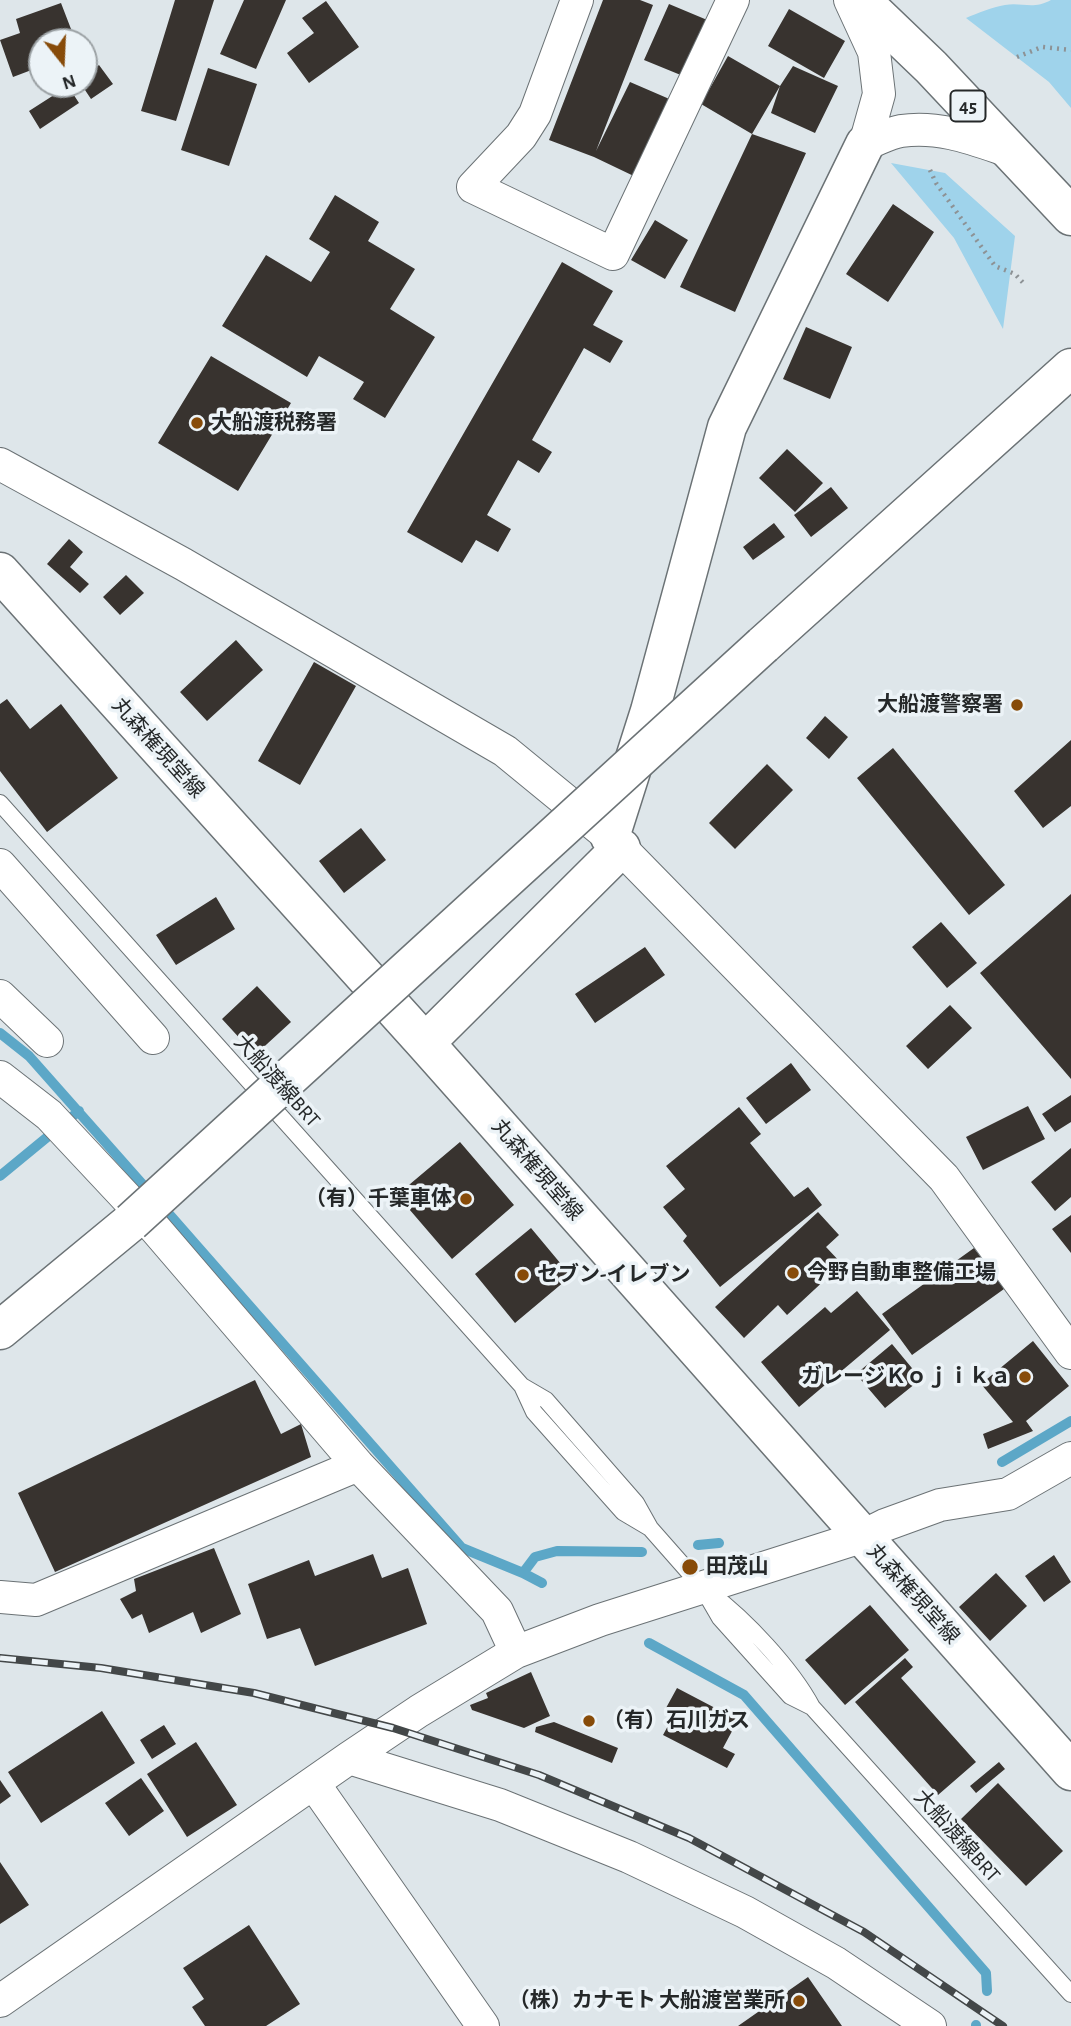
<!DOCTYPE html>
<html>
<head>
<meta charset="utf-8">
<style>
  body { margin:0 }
  #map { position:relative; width:1071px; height:2026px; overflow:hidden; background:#dee6ea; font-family:"Alegreya Sans",sans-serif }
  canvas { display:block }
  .north { position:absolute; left:28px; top:28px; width:70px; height:70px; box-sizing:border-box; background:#ecf3f7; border:2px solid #9ca2a5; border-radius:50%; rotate:162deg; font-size:19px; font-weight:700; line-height:28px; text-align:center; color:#252829 }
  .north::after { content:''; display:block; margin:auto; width:24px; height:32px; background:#874b09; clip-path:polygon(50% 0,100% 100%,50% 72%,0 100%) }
</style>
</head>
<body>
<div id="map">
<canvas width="1071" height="2026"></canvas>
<div class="north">N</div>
</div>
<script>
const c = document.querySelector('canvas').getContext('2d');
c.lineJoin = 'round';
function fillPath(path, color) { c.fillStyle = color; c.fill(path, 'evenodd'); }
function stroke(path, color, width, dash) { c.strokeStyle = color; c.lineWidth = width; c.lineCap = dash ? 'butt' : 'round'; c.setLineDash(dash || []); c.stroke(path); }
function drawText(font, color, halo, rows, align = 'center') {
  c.font = font + ' "Alegreya Sans","Noto Sans JP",sans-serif'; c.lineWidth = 7; c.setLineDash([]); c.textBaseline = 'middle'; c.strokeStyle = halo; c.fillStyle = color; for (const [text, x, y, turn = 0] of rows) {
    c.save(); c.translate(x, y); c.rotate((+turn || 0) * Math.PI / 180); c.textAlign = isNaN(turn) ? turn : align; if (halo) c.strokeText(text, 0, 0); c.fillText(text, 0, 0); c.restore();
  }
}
const green = new Path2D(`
  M1051 0H1071V108L1049 82 966 18C978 13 992 7 1005 5 1022 2 1033 10 1051 0Z
  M891 163 945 173 1015 236 1003 329 954 238Z`);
const stream = new Path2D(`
  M0 1033 29 1056 152 1195
  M0 1176 79 1111
  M162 1206 462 1548 523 1573 542 1583
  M1002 1462 1071 1421
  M698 1545 719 1543
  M523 1573 535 1557 557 1551 642 1552
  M649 1643 744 1695 986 1973 987 1991
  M976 2025V2026`);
const building = new Path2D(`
  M175 0H214L176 121 141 111Z
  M244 0H286L256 69 220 54Z
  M603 0H640L653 5 596 151 630 82 674 101 640 179 594 157 549 140Z
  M326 1 359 47 309 83 287 53 314 33 302 18Z
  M61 3 76 42H42V66L13 77 0 40 20 33 16 19Z
  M669 4 712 22 688 78 644 60Z
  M789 9 845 41 824 78 768 46Z
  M728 56 780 86 752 134 701 104Z
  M99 65 113 84 91 99 81 84H84V75Z
  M793 66 838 86 815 133 771 113 780 86Z
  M208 68 257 84 229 166 181 150Z
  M68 86 79 103 40 129 29 111Z
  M752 134 806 153 735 312 680 287Z
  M335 195 379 222 368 241 415 269 390 309 435 337 385 418 353 399 364 382 319 356 307 377 222 326 266 255 311 282 330 252 309 239Z
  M893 204 934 232 888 302 846 274Z
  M655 220 688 240 665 279 631 260Z
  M562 262 613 291 593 325 623 341 610 363 584 348 532 440 552 452 539 473 518 460 487 515 511 529 498 552 476 540 462 563 407 532Z
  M806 327 852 347 830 399 783 379Z
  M211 356 291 403 238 491 158 443Z
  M787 449 823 483 795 512 759 478Z
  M831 487 848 508 811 537 794 515Z
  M774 523 785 537 753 560 743 547Z
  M69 539 83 552 70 567 89 584 80 593 47 564Z
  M126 575 144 593 120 615 103 597Z
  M236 640 263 670 207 721 180 692Z
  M314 662 356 686 300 785 258 761Z
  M7 699 30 729 61 704 118 778 47 832 0 771V704Z
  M825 716 848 737 829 759 806 738Z
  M1071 740V806L1043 828 1014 791Z
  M893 748 1005 885 969 915 857 778Z
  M767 764 793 790 735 849 709 823Z
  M361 828 386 860 344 893 319 861Z
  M1071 894V1079L980 973Z
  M216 897 235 929 176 965 156 935Z
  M941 922 977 963 947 988 912 947Z
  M645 947 665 975 595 1023 575 994Z
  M257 986 291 1022 255 1055 222 1019Z
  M950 1005 972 1028 928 1069 906 1046Z
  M791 1063 811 1090 766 1124 746 1098Z
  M1071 1095V1122L1055 1132 1042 1114Z
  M1028 1106 1045 1139 983 1170 966 1137Z
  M739 1107 761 1134 750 1143 794 1197 808 1187 822 1205 720 1287 683 1241 687 1236 663 1207 685 1189 666 1166Z
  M460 1142 514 1205 452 1259 397 1195Z
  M1071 1148V1197L1055 1211 1031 1182Z
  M818 1212 839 1235 826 1247 842 1264 787 1315 778 1305 744 1338 715 1307Z
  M1071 1215V1253L1052 1229Z
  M531 1228 571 1276 515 1323 475 1274Z
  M974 1248 1004 1289 912 1355 882 1314Z
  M857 1291 890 1330 799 1407 761 1362 825 1307 831 1313Z
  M1033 1341 1069 1386 1026 1421 1033 1431 988 1449 983 1434 1013 1422 981 1384Z
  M892 1344 921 1379 885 1408 856 1374Z
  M255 1380 281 1434 301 1424 311 1457 55 1572 18 1493Z
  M214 1548 241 1614 201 1633 193 1612 149 1633 142 1614 132 1619 120 1599 136 1591 134 1579Z
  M373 1554 382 1578 408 1568 427 1624 315 1666 300 1628 267 1639 248 1584 309 1560 315 1576Z
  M1054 1555 1071 1582 1044 1602 1025 1576Z
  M996 1573 1027 1606 990 1641 959 1607Z
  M870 1605 909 1650 845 1705 805 1660Z
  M905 1658 913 1667 901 1678 976 1762 938 1795 855 1702Z
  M531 1672 550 1716 524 1728 472 1710 470 1705 488 1698 486 1693Z
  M677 1688 738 1720 723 1748 735 1754 727 1768 663 1735 675 1713 666 1708Z
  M102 1711 135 1763 41 1823 8 1772Z
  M554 1722 618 1748 612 1763 535 1732 536 1727Z
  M164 1725 176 1744 152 1759 140 1740Z
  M196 1742 237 1805 187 1837 147 1774Z
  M999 1762 1005 1769 976 1793 970 1786Z
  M141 1778 164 1811 129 1836 105 1803Z
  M0 1780 11 1796 0 1804Z
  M998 1783 1063 1851 1026 1886 961 1819Z
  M0 1862 29 1905 0 1924Z
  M249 1925 300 2004 266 2026H205L192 2007 204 1999 183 1968Z
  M808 1977 842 2026H738Z`);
const path = new Path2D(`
  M1017 57 1042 47 1071 50
  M930 170 936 183 995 266 1015 274 1026 286`);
const lane = new Path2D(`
  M0 803 522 1386 546 1400 636 1503 650 1528 702 1587 720 1618 790 1696 812 1707
  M522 1386 534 1412 623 1512 650 1528
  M710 1593C746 1620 791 1668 812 1707L1071 1994`);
const street = new Path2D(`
  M577 0 535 114 521 136 473 187 613 254 733 0
  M850 0 874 52 879 94 865 144
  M865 144C877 140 889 133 901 131 940 125 976 140 1012 152
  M0 464 183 564 505 751 610 837 944 1178 1071 1353
  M0 865 153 1038
  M0 996 47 1041
  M0 1077 49 1115 152 1225 358 1465 497 1611 516 1652
  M0 1597 36 1600 358 1465
  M349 1758 500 1805 629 1857 745 1912 836 1963 930 2026
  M314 1784 483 2026
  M0 2001 349 1758 419 1711 516 1652 600 1620 861 1537 885 1525 940 1505 1008 1494 1071 1458`);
const secondary = new Path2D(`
  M0 572 425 1043 1071 1771
  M763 645 1071 368
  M610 837 650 711 727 427 865 144
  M425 1043 621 848
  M0 1330 131 1222`);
const highway = new Path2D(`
  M861 0 931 67 1071 216`);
const rail = new Path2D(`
  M0 1658 101 1668 254 1693 393 1728 539 1775 689 1838 864 1932 1003 2026`);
const secondaryBridge = new Path2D(`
  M131 1222 763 645`);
const markers = [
  [197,423,7,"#874b09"],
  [1017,705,7,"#874b09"],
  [466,1199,7,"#874b09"],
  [793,1273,7,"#874b09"],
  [523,1275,7,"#874b09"],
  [1025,1377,7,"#874b09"],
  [690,1567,9,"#874b09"],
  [589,1721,7,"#874b09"],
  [799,2001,7,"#874b09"]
];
const shields = [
  [968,106,35]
];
const shieldNames = [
  ["45",968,106]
];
const poiNames = [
  ["大船渡税務署",211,423],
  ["大船渡警察署",1003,705,"right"],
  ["（有）千葉車体",452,1199,"right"],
  ["今野自動車整備工場",807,1273],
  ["セブン-イレブン",537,1275],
  ["ガレージＫｏｊｉｋａ",1011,1377,"right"],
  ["田茂山",706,1567],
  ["（有）石川ガス",603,1721],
  ["（株）カナモト 大船渡営業所",785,2001,"right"]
];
const streetNames = [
  ["丸森権現堂線",158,748,48],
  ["大船渡線BRT",277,1081,48],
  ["丸森権現堂線",537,1170,49],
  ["丸森権現堂線",913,1594,48],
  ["大船渡線BRT",957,1836,48]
];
fillPath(green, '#9fd3eb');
stroke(stream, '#5ca7c7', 10);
fillPath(building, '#38332f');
stroke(lane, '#6b7275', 18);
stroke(street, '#6b7275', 34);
stroke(secondary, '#6b7275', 41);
stroke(highway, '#6b7275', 41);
stroke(path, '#8d9295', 4.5, [2, 5]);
stroke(lane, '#fff', 16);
stroke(street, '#fff', 32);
stroke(secondary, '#fff', 38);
stroke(highway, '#fff', 38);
stroke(rail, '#434748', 8);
stroke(rail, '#ecf3f7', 5, [16]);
stroke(secondaryBridge, '#6b7275', 41, []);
stroke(secondaryBridge, '#fff', 38);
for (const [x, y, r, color] of markers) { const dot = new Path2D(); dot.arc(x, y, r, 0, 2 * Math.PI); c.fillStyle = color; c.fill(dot); stroke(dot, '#ecf3f7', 2.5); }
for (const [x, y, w] of shields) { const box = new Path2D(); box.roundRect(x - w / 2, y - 15.5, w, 31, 5); c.fillStyle = '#ecf3f7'; c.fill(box); stroke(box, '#252829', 2); }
drawText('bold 19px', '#252829', null, shieldNames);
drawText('bold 21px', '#252829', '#ecf3f7', poiNames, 'left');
drawText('21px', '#252829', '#ecf3f7', streetNames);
</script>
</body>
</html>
